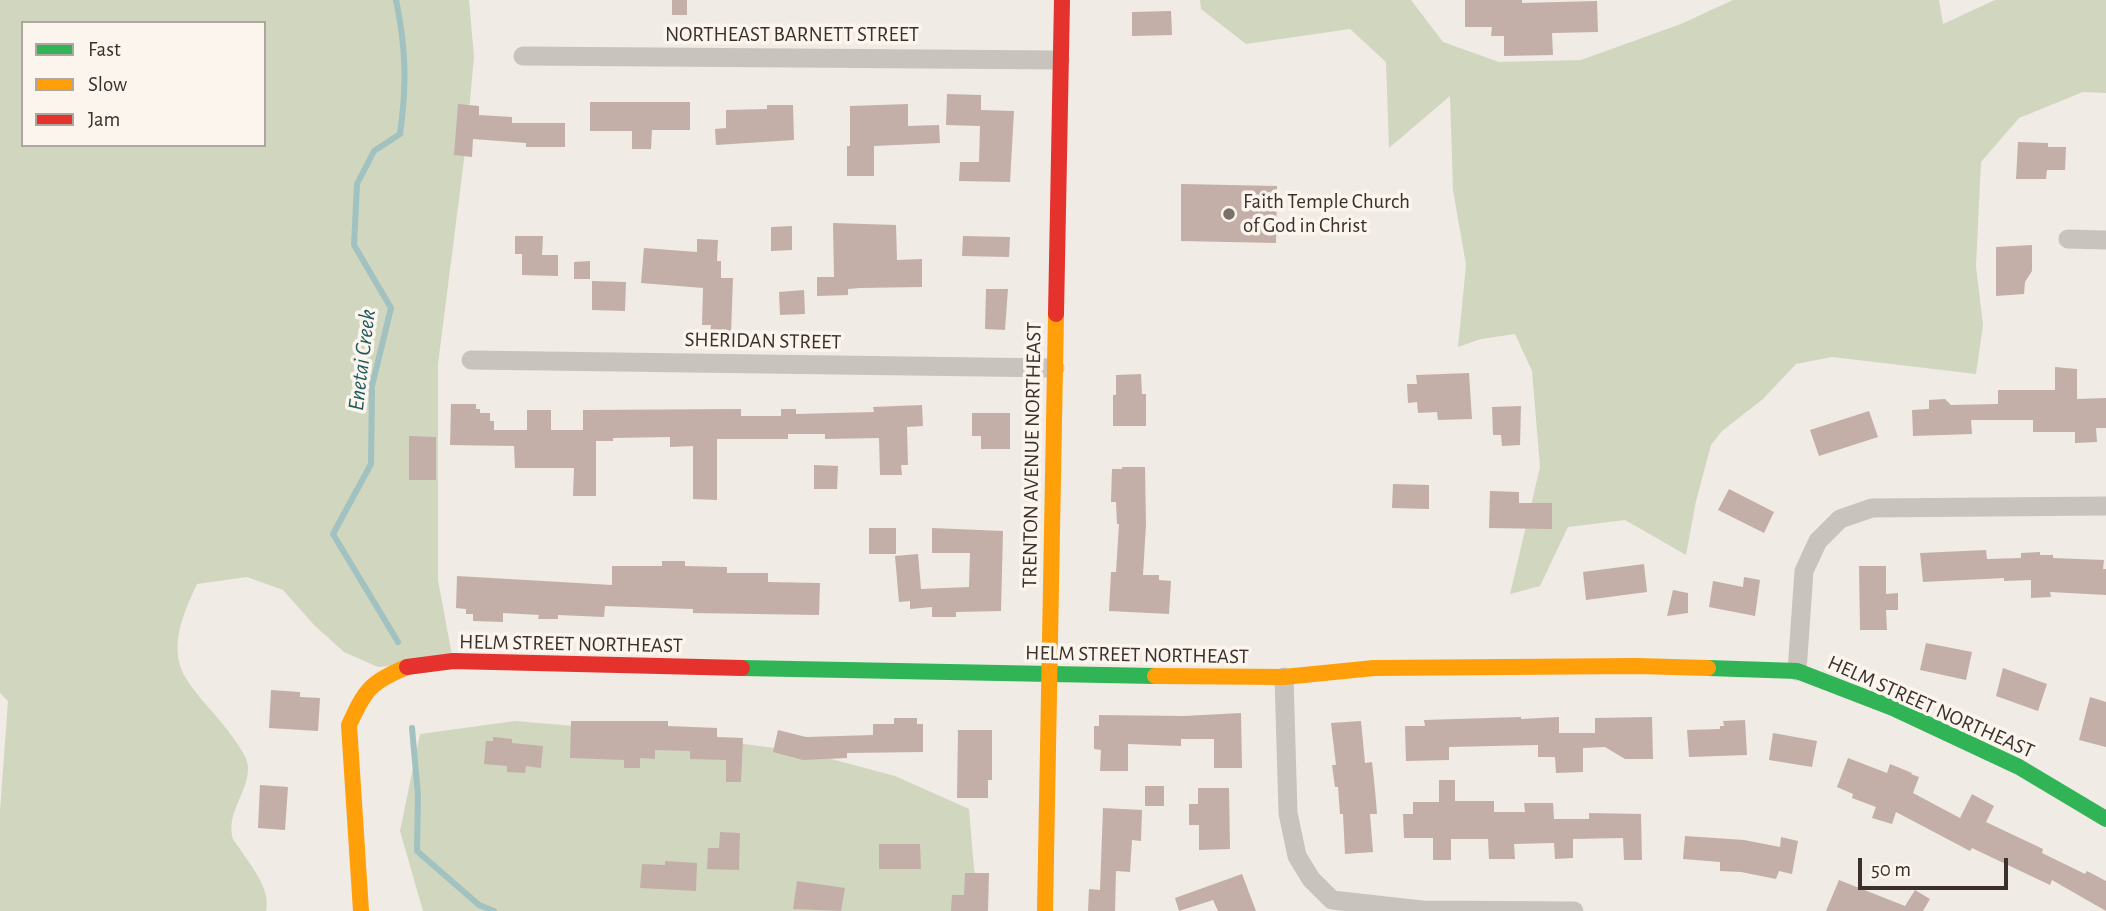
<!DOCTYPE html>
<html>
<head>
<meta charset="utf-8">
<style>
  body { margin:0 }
  #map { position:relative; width:2106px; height:911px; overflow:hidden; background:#f0ebe5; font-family:"Alegreya Sans",sans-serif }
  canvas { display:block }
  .legend { position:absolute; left:21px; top:21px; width:245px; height:126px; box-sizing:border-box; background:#fbf5ee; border:2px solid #aea6a0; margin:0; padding:9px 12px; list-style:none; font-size:21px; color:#3b302b }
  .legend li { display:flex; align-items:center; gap:14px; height:35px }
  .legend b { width:35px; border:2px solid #aea6a0 }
  .scale { position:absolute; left:1858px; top:858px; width:150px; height:32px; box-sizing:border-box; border:4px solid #3b302b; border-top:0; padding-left:9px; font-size:21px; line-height:24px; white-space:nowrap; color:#3b302b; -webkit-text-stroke:5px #fbf5ee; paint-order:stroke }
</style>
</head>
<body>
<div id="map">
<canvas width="2106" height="911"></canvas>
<ul class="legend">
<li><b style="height:9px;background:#30b455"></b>Fast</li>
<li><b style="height:9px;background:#ff9f0a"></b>Slow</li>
<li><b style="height:9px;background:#e5322d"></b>Jam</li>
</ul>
<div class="scale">50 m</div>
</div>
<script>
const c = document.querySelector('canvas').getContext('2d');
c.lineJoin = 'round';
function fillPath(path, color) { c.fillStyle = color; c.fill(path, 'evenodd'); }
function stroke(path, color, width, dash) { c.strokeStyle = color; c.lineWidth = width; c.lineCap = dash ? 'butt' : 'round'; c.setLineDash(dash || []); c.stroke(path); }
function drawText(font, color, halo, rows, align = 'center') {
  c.font = font + ' "Alegreya Sans",sans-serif'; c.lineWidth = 7; c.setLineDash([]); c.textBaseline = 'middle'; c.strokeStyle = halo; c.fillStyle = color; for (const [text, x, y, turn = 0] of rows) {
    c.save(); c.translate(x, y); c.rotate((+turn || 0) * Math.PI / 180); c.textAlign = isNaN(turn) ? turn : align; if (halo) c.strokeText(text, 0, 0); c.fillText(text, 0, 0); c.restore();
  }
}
const green = new Path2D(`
  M0 0H469L474 57 466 144 438 364V580L453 661 378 667 344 652 314 625 283 590 247 577 197 584C183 614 167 649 187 680 198 698 218 716 231 735 237 743 248 757 248 768 248 792 228 810 232 835 232 840 237 844 240 849 251 866 271 889 266 911H0V811L8 701 0 693ZM23 23H264V145H23Z
  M1200 0H1411L1443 42 1499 62 1581 60 1681 24 1733 0H1939L1943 24 1995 0H2106V93L2083 92 2019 118 1981 162 1976 266 1983 325 1976 374 1832 357 1796 364 1763 399 1722 431 1711 445 1696 501 1686 555 1625 520 1568 527 1540 586 1510 594 1540 467 1532 371 1515 334 1481 339 1458 347 1466 265 1453 190 1450 96 1389 148 1386 62 1350 29 1246 44 1201 9Z
  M515 721 669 734 805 752 895 776 969 809 974 869 986 911H423L400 831 420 734Z`);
const stream = new Path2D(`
  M396 0C406 48 407 85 400 134L374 151 357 184 354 245 391 308 372 386 371 464 333 534 398 642
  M412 728 418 795 417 851 479 905 494 911`);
const building = new Path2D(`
  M672 0H687V15H672Z
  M1465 0H1522V3L1597 1 1598 32 1552 33 1553 55 1504 56V36H1491L1492 27H1465Z
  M1171 11 1172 35 1132 36V12Z
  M947 94 981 95V110L1014 111 1010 182 959 181 960 162H979L980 126 946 125Z
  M590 102H690V130H652L651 149H632V131H590Z
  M458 104 479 106V115L512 117V123H565V147H526V143L473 139 472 157 454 155Z
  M908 104V126L939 125 940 143 874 146V176H847V146H850V106Z
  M767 105H793L794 140 716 145 715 129 726 128V110L767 109Z
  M2018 142 2048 143V147H2066L2065 170H2047L2046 179H2016Z
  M1181 184 1277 186 1276 243 1181 241Z
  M833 223 896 225 897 260 922 259V287L860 288 848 289V295L817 296V277H834Z
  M792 226V250L771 251V227Z
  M515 236H543L542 255H558V276L522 275V254H515Z
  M963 236 1010 237 1009 257 962 256Z
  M697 239 718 240 717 261H721V278H733L731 334 710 333 711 325H702L703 288 641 283 644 248 697 252Z
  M2032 245V271L2025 282 2024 294 1996 296V247Z
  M590 261V279H574V262Z
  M592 281 626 282 625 311 592 310Z
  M986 289H1008L1005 330 985 329Z
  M804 290 805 314 780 315 779 292Z
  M2055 367 2077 369V399L2106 398V428H2096L2097 442 2075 443V432H2033V420H1971L1972 434 1913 436 1912 410 1929 409V400L1945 399 1951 405 1998 404V390H2055Z
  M1469 373 1472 419 1438 420 1437 412 1418 413 1417 402 1408 403 1407 384H1417L1416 375Z
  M1141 374 1142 394H1146V426H1113V395H1116V375Z
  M451 404H476V409H480V413H490V421H494V430H527V410H551V430H583V410L741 409V416H781V409H796V414L874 412 873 407 922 405 923 426 907 427 908 465H901L902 475H880L879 438 825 439V434H788V439H717V500L693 499V446L670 447V437L613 438V441H596V496H573L574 468H515L514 446 450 445Z
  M1521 406 1520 445 1502 446 1501 435H1493L1492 407Z
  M1869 411 1878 437 1819 456 1810 430Z
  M972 413H1010V449H981V436H972Z
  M409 436 436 437V480H409Z
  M814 465 838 466 837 489H814Z
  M1122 467H1145L1146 524 1143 575H1159V580L1171 581 1169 614 1109 611 1111 572H1116L1119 524H1117L1116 502H1111L1112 469H1122Z
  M1393 484 1429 485V509L1392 508Z
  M1729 489 1774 512 1764 533 1718 510Z
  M1490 491 1519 492V503H1552V529L1489 528Z
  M869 528H896V554H869Z
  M932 528 1003 531 1001 611 956 612V617H932V607L910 609V601L899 602 895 556 918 554 921 589 969 587 970 553H932Z
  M1986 550 1987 559 2021 558V553L2040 552V555H2053V558L2104 560 2103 569H2106V595L2050 592 2051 597 2031 598V580L2004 581V578L1923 582 1920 553Z
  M662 561H685V566L727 567V573H768V582L820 583 819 615 693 613V609L605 606 604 617 558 615V619H538L539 615 503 613V622L473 621V614H466V609L456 608 457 576 612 585V566H662Z
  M1644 564 1647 592 1586 600 1583 572Z
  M1859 566H1886V594L1898 593V610H1886L1887 630H1860Z
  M1744 577 1760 580 1755 616 1709 607 1713 581 1743 587Z
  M1673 590 1688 593V613L1667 616Z
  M1926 643 1972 652 1966 680 1920 670Z
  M2003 668 2047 684 2038 711 1996 696Z
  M271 690 300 692V697L320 698 318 731 269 728Z
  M2090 697 2106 702V747L2079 740Z
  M1241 713 1242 768H1214V739H1181V746L1128 744V771H1100L1101 750 1094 749V726H1099V715L1184 716Z
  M1521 717V719L1559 717V733H1595V718L1652 717 1653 759H1625L1605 747 1583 748V772L1556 773 1555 757H1538V745L1449 747V760L1406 761 1405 726H1425L1424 720Z
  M894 718H917V724H923V752L847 753V758L803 760 773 752 778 730 806 737 873 735V724H894Z
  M1745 720 1747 755 1689 757 1687 730 1720 729V726H1724L1723 721Z
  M571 721H668V726L717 728V737L743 738 741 782H726V760L690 759V751L655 750V759L640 758V768H624V760L570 758Z
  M1361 721 1365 763 1372 762 1375 790 1377 814H1370L1373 852 1345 854 1343 814H1340L1338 787H1335L1332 765H1336L1331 723Z
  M958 730H992V780H988V798H957Z
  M1773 733 1817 741 1812 767 1769 760Z
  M493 737 512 739V743L543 746 541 768 526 766 525 773 507 772V766L484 764 486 741H493Z
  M1848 758 1887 773 1890 764 1912 773 1911 774 1919 777 1913 793 1960 818 1972 794 1994 806 1986 822 2043 849 2042 853 2085 874 2087 871 2106 881V911L2052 880 2050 885 1972 848 1970 851 1896 812 1892 824 1872 818 1876 807 1852 798 1853 794 1837 787Z
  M1439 780H1455V801H1494V812H1525L1524 803H1553L1554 819H1589V813L1641 814 1642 860H1624L1623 838 1573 839V858L1555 859 1554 843 1514 844 1515 859H1489L1488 839H1451V860H1433V838H1404L1403 814H1413V802H1439Z
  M260 785 288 787 285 830 258 828Z
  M1145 786H1164V806H1145Z
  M1198 788H1229L1230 849 1199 850V825H1189V804H1198Z
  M1103 808 1142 810 1141 841 1132 840 1130 872 1116 871 1115 911H1088L1089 889 1100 890Z
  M720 832 740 833 739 870 707 869 708 848H719Z
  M1685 836 1744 840 1780 847 1781 837 1798 841 1792 874 1779 871 1776 879 1741 872 1720 871V862L1683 859Z
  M879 844H920L921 869H879Z
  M665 861 697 863 696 891 640 888 642 864 665 865Z
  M965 873H989L988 911H951L952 895H964Z
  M1242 874 1256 911H1218L1213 900 1179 911 1175 898Z
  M1839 880 1905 906 1915 890 1930 899 1923 911H1826Z
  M797 881 845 888 841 911 793 909Z`);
const street = new Path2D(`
  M523 56 1060 60
  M2068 239 2106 240
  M471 360 1055 368
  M1797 671 1804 571 1818 541 1840 519 1872 508 2106 506
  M1284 677 1288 813 1297 856 1311 879 1332 900 1422 910 1574 911`);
const fast = new Path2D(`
  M742 668 1155 676
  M1708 668 1797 671 1893 708 2019 767 2106 819`);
const slow = new Path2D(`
  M1155 676 1284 677 1374 668 1637 666 1708 668
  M361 911 349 725C365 690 370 682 407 667
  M1045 911 1056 314`);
const jam = new Path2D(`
  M1056 314 1062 0
  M407 667 453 661 742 668`);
const markers = [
  [1229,214,7,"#7a716c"]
];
const streetNames = [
  ["NORTHEAST BARNETT STREET",792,35],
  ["SHERIDAN STREET",763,341,1],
  ["TRENTON AVENUE NORTHEAST",1032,455,-89],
  ["HELM STREET NORTHEAST",571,644,1],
  ["HELM STREET NORTHEAST",1137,655,1],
  ["HELM STREET NORTHEAST",1931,707,24]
];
const poiNames = [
  ["Faith Temple Church",1243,202],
  ["of God in Christ",1243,226]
];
const waterNames = [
  ["Enetai Creek",362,360,-83]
];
fillPath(green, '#d1d6bf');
stroke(stream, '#a1c2c1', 6);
fillPath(building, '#c3afa7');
stroke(street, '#c9c3be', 19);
stroke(fast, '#30b455', 16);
stroke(slow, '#ff9f0a', 16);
stroke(jam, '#e5322d', 16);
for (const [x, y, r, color] of markers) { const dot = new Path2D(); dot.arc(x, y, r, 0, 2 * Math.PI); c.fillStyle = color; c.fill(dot); stroke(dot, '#fbf5ee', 2.5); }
drawText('21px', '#3b302b', '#fbf5ee', streetNames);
drawText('21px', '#3b302b', '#fbf5ee', poiNames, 'left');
drawText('italic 23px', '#1f5a5e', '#fbf5ee', waterNames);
</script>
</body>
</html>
